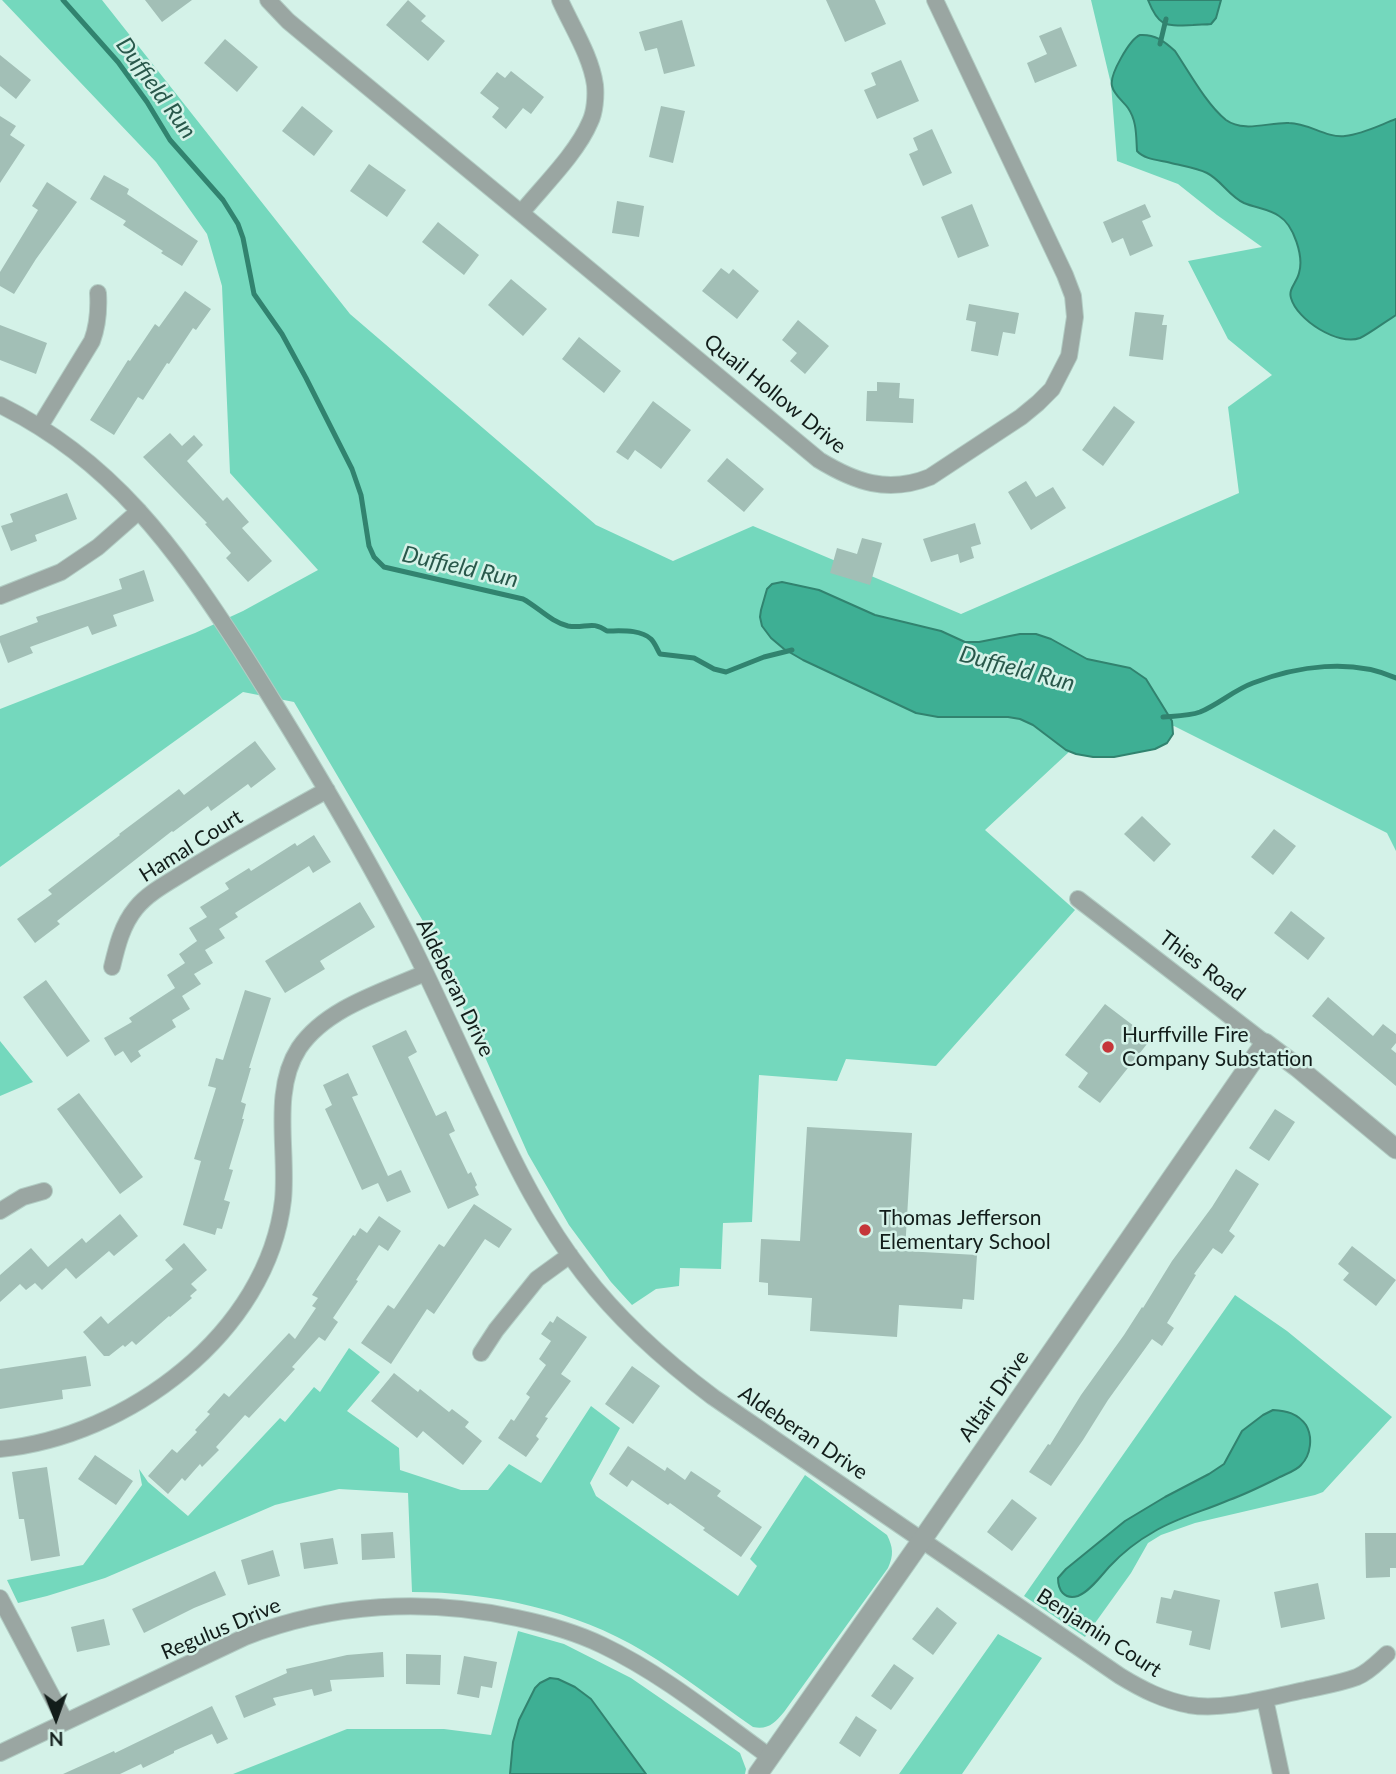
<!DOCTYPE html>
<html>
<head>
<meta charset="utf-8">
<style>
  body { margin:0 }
  #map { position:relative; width:1396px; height:1774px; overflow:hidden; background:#d4f2e8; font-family:Lato,sans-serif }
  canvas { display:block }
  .north { position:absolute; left:21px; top:1683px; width:70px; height:70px; -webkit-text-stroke:5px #d4f2e8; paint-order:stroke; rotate:179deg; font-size:19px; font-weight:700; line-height:28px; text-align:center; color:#121d1a }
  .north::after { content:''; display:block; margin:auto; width:24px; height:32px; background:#121d1a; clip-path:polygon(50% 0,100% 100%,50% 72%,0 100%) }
</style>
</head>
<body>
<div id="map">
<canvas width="1396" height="1774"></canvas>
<div class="north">N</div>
</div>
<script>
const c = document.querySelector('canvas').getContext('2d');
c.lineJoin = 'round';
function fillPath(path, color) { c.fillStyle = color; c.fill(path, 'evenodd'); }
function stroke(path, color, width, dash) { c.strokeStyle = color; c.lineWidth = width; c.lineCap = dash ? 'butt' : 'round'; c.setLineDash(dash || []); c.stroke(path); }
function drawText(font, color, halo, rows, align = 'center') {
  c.font = font + ' Lato,sans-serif'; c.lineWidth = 5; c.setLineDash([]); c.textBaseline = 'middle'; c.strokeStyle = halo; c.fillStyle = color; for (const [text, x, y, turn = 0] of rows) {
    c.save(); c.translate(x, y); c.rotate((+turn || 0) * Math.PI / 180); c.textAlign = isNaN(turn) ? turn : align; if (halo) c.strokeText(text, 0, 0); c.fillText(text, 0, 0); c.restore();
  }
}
const green = new Path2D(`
  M2 0H102L350 314 596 525 673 561 753 526 961 614 1239 493 1228 407 1272 375 1228 339 1188 261 1262 247 1217 215 1178 184 1117 161 1111 84 1091 0H1396V851L1387 833 1174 726 1070 751 985 830 1075 910 936 1066 846 1059 837 1081 759 1075 752 1222 723 1223 721 1269 680 1268 679 1286 656 1289 632 1305 611 1282 569 1225 528 1154 430 933 294 702 243 692 0 867V709L195 633 243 611 318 570 230 473 222 286 207 234 156 162Z
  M0 1041 33 1082 0 1096Z
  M1235 1295 1287 1331 1392 1417 1323 1492 1315 1495 1195 1523 1161 1535 1148 1543 1131 1573 1085 1637 1024 1596Z
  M349 1348 380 1372 347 1411 399 1448 400 1470 461 1490H488L509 1464 541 1483 591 1406 620 1428 590 1483 596 1496 738 1596 757 1566 750 1559 805 1475 887 1535C893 1547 894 1555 888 1568L784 1712C775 1723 768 1730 753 1727 717 1702 681 1674 643 1651 575 1610 491 1592 412 1592L408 1493 339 1489 275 1505 105 1578 47 1596 18 1603 7 1580 83 1565 142 1485 139 1469 148 1482 188 1516 280 1418 285 1422 314 1387 320 1392Z
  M518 1631 564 1644 631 1678 740 1753 746 1769 745 1774H233L347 1729H444L491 1735Z
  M998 1634 1042 1658 962 1774H899Z`);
const water = new Path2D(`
  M1148 0H1221L1216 18 1211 24C1205 25 1199 24 1193 25 1166 26 1159 28 1148 0Z
  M1140 35C1155 34 1164 41 1175 51 1189 72 1207 105 1226 120 1244 133 1269 122 1289 123 1309 123 1325 138 1345 136 1363 134 1380 125 1396 119V315C1386 321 1369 334 1360 338 1338 346 1297 320 1291 298 1288 289 1297 282 1299 273 1304 257 1294 225 1279 216 1269 209 1256 208 1244 203 1229 196 1221 180 1207 173 1197 168 1183 166 1171 163 1160 160 1145 160 1137 151 1136 136 1137 121 1128 108 1123 101 1114 95 1112 86 1109 75 1130 39 1140 35Z
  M782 582 819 590 875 615 941 631 965 642H979L1020 634H1036L1051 639 1087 659 1130 668 1146 679 1172 721 1173 734 1167 743 1155 749 1114 757H1093L1076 754 1066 750 1033 725 1020 719 1008 717H938L916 713 803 660 784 649 771 638 762 626 760 617 761 610 767 589 772 584Z
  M1273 1410C1287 1411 1297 1413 1306 1425 1313 1437 1311 1455 1301 1465 1296 1471 1285 1474 1278 1478 1262 1486 1246 1494 1229 1500 1204 1511 1179 1517 1155 1531 1139 1540 1122 1553 1109 1567 1101 1576 1089 1592 1078 1596 1064 1600 1058 1590 1058 1578L1066 1569 1125 1521 1165 1497 1209 1474 1224 1464 1242 1431 1263 1415Z
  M550 1678 558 1679 575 1687 591 1699 646 1774H510L513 1742 519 1720 535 1688 540 1683Z`);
const stream = new Path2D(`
  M63 0 118 62 147 102 170 140 223 200 238 224 243 238 254 294 282 334 306 378 352 469 361 495 369 546 374 557 384 567 523 599C538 607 551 622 568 626 585 629 592 620 607 631 621 631 640 629 651 639 655 643 657 649 660 654L694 658 714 669 726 672 764 657 792 650
  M1160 44 1166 19
  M1163 717C1174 716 1189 716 1200 712 1219 704 1234 690 1253 683 1297 666 1352 658 1396 678`);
const building = new Path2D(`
  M145 0H192L162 22Z
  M408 0 426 16 421 21 445 41 428 61 386 25Z
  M826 0H875L886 24 845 42Z
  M682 20 695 66 664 74 657 48 645 51 639 32Z
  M1061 27 1077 66 1035 83 1027 63 1047 54 1039 36Z
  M225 39 258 67 237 92 204 63Z
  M0 55 31 80 16 99 0 86Z
  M901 60 919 101 877 119 864 90 876 85 871 73Z
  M511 71 544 97 531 114 523 108 506 129 492 117 499 108 480 93 497 72 505 78Z
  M302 106 333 131 314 156 282 131Z
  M661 106 685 111 673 163 649 157Z
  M0 116 16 126 10 135 25 145 0 183Z
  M932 129 952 173 923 186 909 154 918 150 913 138Z
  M369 164 406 190 387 217 350 191Z
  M104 175 129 189 127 194 198 241 182 266 161 253 163 251 123 225 126 221 90 199Z
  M47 182 77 202 36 259 14 294 0 286V272L38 210 32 206Z
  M617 201 644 206 639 237 612 233Z
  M972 204 989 246 958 258 941 217Z
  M1145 204 1151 217 1142 221 1153 246 1130 256 1123 238 1112 243 1103 222Z
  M438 222 479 255 464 275 422 242Z
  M721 268 729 274 733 269 759 291 737 319 702 291Z
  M511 279 547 309 523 336 488 305Z
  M185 291 211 309 196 330 193 328 169 364 167 363 143 400 138 397 114 435 90 420 128 360 130 361 155 324 159 327Z
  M969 304 1019 313 1015 334 1003 332 998 356 971 351 976 322 966 320Z
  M1135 312 1164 315 1162 325H1167L1163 360 1129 356Z
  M798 320 829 346 805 374 790 361 797 353 782 340Z
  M0 325 47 343 36 374 0 360Z
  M579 337 621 371 604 393 562 359Z
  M877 382 900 383 899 398 914 399 913 423 866 421 867 391H877Z
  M653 401 691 430 661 469 635 450 628 460 616 452Z
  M1114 406 1135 422 1103 466 1082 450Z
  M170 433 182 446 194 435 203 445 187 461 223 501 227 497 249 522 242 528 272 561 248 582 226 558 231 553 205 524 207 523 143 457Z
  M727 458 764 489 744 512 707 481Z
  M1026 481 1036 497 1053 487 1066 508 1031 530 1008 492Z
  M67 493 77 519 35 535 37 541 11 551 1 526 13 522 10 514Z
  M975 523 981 544 971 547 974 558 960 563 958 554 931 562 923 539Z
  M862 538 882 543 870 585 830 573 837 548 857 554Z
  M144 570 154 601 113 615 117 626 92 635 88 626 30 647 33 653 8 663 0 642V636L38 622 36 617 122 589 119 579Z
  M255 741 276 769 251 788 248 784 211 811 208 806 173 832 172 831 57 921 60 924 35 943 17 919 52 894 48 890 120 835 119 834 179 789 184 795Z
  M1142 816 1171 844 1154 862 1124 834Z
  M1274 829 1296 846 1273 875 1251 857Z
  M314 835 331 862 313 873 309 866 235 913 238 917 219 929 225 938 205 950 213 963 194 974 201 984 182 996 190 1009 172 1020 176 1027 138 1051 141 1056 131 1063 123 1051 115 1056 104 1038 132 1022 129 1018 175 988 167 975 185 963 179 954 197 941 189 928 207 917 200 907 229 889 225 883 249 868 251 871 295 843 297 846Z
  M360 902 375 927 320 961 325 969 285 993 265 961Z
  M1291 911 1325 938 1308 960 1274 933Z
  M46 980 90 1041 67 1057 23 997Z
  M245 990 271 998 249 1068H251L241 1102 246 1104 242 1119H244L229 1169 233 1170 224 1200 230 1202 222 1229 217 1228 215 1235 183 1225 201 1161 194 1159 216 1088 208 1086 216 1058 223 1060Z
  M1328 997 1373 1036 1383 1024 1396 1034V1043L1391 1049 1396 1053V1086L1312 1016Z
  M1105 1004 1151 1039 1100 1103 1078 1087 1088 1073 1065 1055Z
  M406 1030 417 1052 408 1057 436 1116 446 1111 455 1131 449 1134 468 1174 471 1172 477 1185 475 1187 479 1195 448 1209 372 1046Z
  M348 1073 358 1095 352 1097 388 1176 401 1170 411 1192 387 1202 378 1183 362 1190 325 1109 332 1105 323 1085Z
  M79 1093 143 1177 120 1194 57 1109Z
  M1275 1109 1295 1122 1269 1161 1249 1148Z
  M807 1127 912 1133 905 1251 977 1255 974 1300 963 1299 962 1309 899 1305 897 1337 810 1331 812 1298 768 1295V1283L759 1282 761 1239 800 1241Z
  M1236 1169 1259 1184 1229 1231 1235 1236 1222 1254 1213 1248 1194 1274 1196 1275 1167 1323 1174 1328 1162 1346 1152 1339 1108 1400 1083 1440 1051 1486 1029 1472 1048 1444 1050 1445 1081 1395 1124 1335 1142 1307 1143 1308 1172 1261 1212 1207Z
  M474 1204 512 1229 499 1248 485 1239 434 1314 427 1309 391 1364 361 1343 388 1305 394 1309 439 1244 444 1247Z
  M120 1214 138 1236 114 1256 109 1251 76 1279 66 1268 42 1290 35 1283 26 1290 20 1284 0 1302V1275L31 1248 48 1267 82 1238 86 1243Z
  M379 1216 401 1231 388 1251 379 1245 356 1280 358 1281 333 1318 338 1322 325 1341 319 1337 292 1367 295 1369 249 1418 245 1415 216 1447 219 1450 202 1467 200 1464 185 1481 182 1478 168 1494 148 1476 172 1449 177 1453 197 1432 195 1430 210 1414 207 1412 224 1393 229 1397 289 1333 295 1339 316 1308 312 1306 318 1298 312 1295 353 1235 355 1236 360 1228 367 1233Z
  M184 1243 207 1270 191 1284 197 1290 190 1296 192 1298 170 1317 169 1316 136 1345 132 1341 125 1347 123 1345 109 1356H104L83 1332 101 1316 108 1324 173 1269 165 1260Z
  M1352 1246 1396 1280 1376 1306 1343 1280 1349 1273 1338 1264Z
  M557 1316 587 1337 561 1374 571 1381 545 1417 548 1418 536 1436 539 1439 526 1457 498 1438 511 1419 514 1421 530 1397 526 1394 546 1365 539 1359 551 1341 541 1334 550 1321 553 1323Z
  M86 1356 91 1386 62 1390 63 1399 0 1409V1369Z
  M632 1366 660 1386 633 1424 605 1404Z
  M394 1373 418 1392 420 1389 449 1412 452 1409 469 1422 465 1427 482 1441 463 1465 423 1431 417 1438 371 1401Z
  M628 1446 665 1471 667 1467 685 1480 691 1471 721 1491 717 1496 762 1527 741 1557 703 1530 705 1528 670 1503 668 1505 632 1480 627 1487 609 1474Z
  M95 1455 133 1481 116 1505 78 1479Z
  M47 1467 60 1556 31 1561 24 1519H19L12 1472Z
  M1012 1499 1037 1518 1012 1551 987 1532Z
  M393 1532 395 1558 362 1560 361 1534Z
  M1365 1533H1396V1568H1390V1577L1366 1578Z
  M333 1538 338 1564 304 1569 300 1543Z
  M273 1550 280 1576 248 1585 241 1560Z
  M215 1571 226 1595 194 1608 144 1633 132 1609Z
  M1318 1583 1325 1619 1281 1628 1274 1592Z
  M1174 1590 1220 1600 1210 1650 1189 1645 1192 1631 1156 1623 1161 1597 1171 1599Z
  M937 1607 957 1623 933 1655 912 1639Z
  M104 1619 110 1645 77 1652 71 1627Z
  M383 1652 384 1677 330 1680 332 1691 314 1696 312 1689 273 1698 276 1705 244 1718 235 1696 287 1673 286 1669 347 1655Z
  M406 1654 441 1655 440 1685 406 1684Z
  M464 1656 497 1662 492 1688 481 1686 479 1698 457 1694Z
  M894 1664 914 1678 891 1710 871 1696Z
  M212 1706 228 1739 217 1744 212 1734 174 1751V1753L143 1768 141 1764 120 1774H63L114 1751 115 1753Z
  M856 1716 877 1730 860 1757 839 1743Z`);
const minor = new Path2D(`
  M268 0 288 21 306 36 521 213 819 460C855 482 888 494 930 477L1021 417 1038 403 1052 389 1069 356 1075 317 1073 296 1065 275 935 0
  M521 213C543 186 577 153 590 122 595 112 596 96 595 85 591 56 572 27 560 0
  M0 405C112 460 175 548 241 650 301 745 359 841 410 941 438 997 463 1054 490 1111 516 1167 544 1223 583 1273 619 1320 665 1361 713 1397L1120 1676C1143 1690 1163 1700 1189 1705 1225 1711 1270 1697 1305 1690 1323 1686 1341 1683 1357 1677 1369 1672 1378 1662 1387 1654
  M40 426 92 341C98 325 99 310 98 293
  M0 596 61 572 98 547 139 511
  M1078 899 1265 1043
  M112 967C117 946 122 925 136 908 149 892 171 881 188 870 233 842 280 816 327 790
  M0 1211 23 1197 44 1191
  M481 1353 496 1330 537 1279 570 1255
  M0 1449C127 1437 268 1333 283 1200 288 1151 271 1091 299 1048 326 1008 382 992 425 973
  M0 1598 65 1721
  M1265 1699 1281 1774
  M0 1753 245 1637C332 1603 426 1598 517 1618 546 1624 575 1632 602 1645 663 1674 716 1718 770 1757`);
const tertiary = new Path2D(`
  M758 1774 922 1540 1265 1043 1297 1067 1396 1149`);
const markers = [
  [1108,1047,7,"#c5363a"],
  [865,1230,7,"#c5363a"]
];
const streetNames = [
  ["Quail Hollow Drive",775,394,39],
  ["Hamal Court",191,846,-32],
  ["Thies Road",1202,966,37],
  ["Aldeberan Drive",455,988,64],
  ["Altair Drive",994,1396,-55],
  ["Aldeberan Drive",803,1433,34],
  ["Regulus Drive",221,1629,-23],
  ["Benjamin Court",1099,1633,33]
];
const poiNames = [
  ["Hurffville Fire",1122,1035],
  ["Company Substation",1122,1059],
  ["Thomas Jefferson",879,1218],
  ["Elementary School",879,1242]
];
const waterNames = [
  ["Duffield Run",156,88,54],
  ["Duffield Run",460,567,13],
  ["Duffield Run",1017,669,15]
];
fillPath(green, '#74d8bd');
fillPath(water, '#3eaf94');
stroke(water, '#31836f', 2);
stroke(stream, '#31836f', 5);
fillPath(building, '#a2bfb6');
stroke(minor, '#b1ccc3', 18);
stroke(tertiary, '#b1ccc3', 21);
stroke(minor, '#9aa6a2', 16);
stroke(tertiary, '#9aa6a2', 19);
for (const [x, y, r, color] of markers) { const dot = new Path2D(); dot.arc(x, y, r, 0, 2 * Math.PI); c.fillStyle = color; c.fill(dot); stroke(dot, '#d4f2e8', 2.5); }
drawText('21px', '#121d1a', '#d4f2e8', streetNames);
drawText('21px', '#121d1a', '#d4f2e8', poiNames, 'left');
drawText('italic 23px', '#29584b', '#d4f2e8', waterNames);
</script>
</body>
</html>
